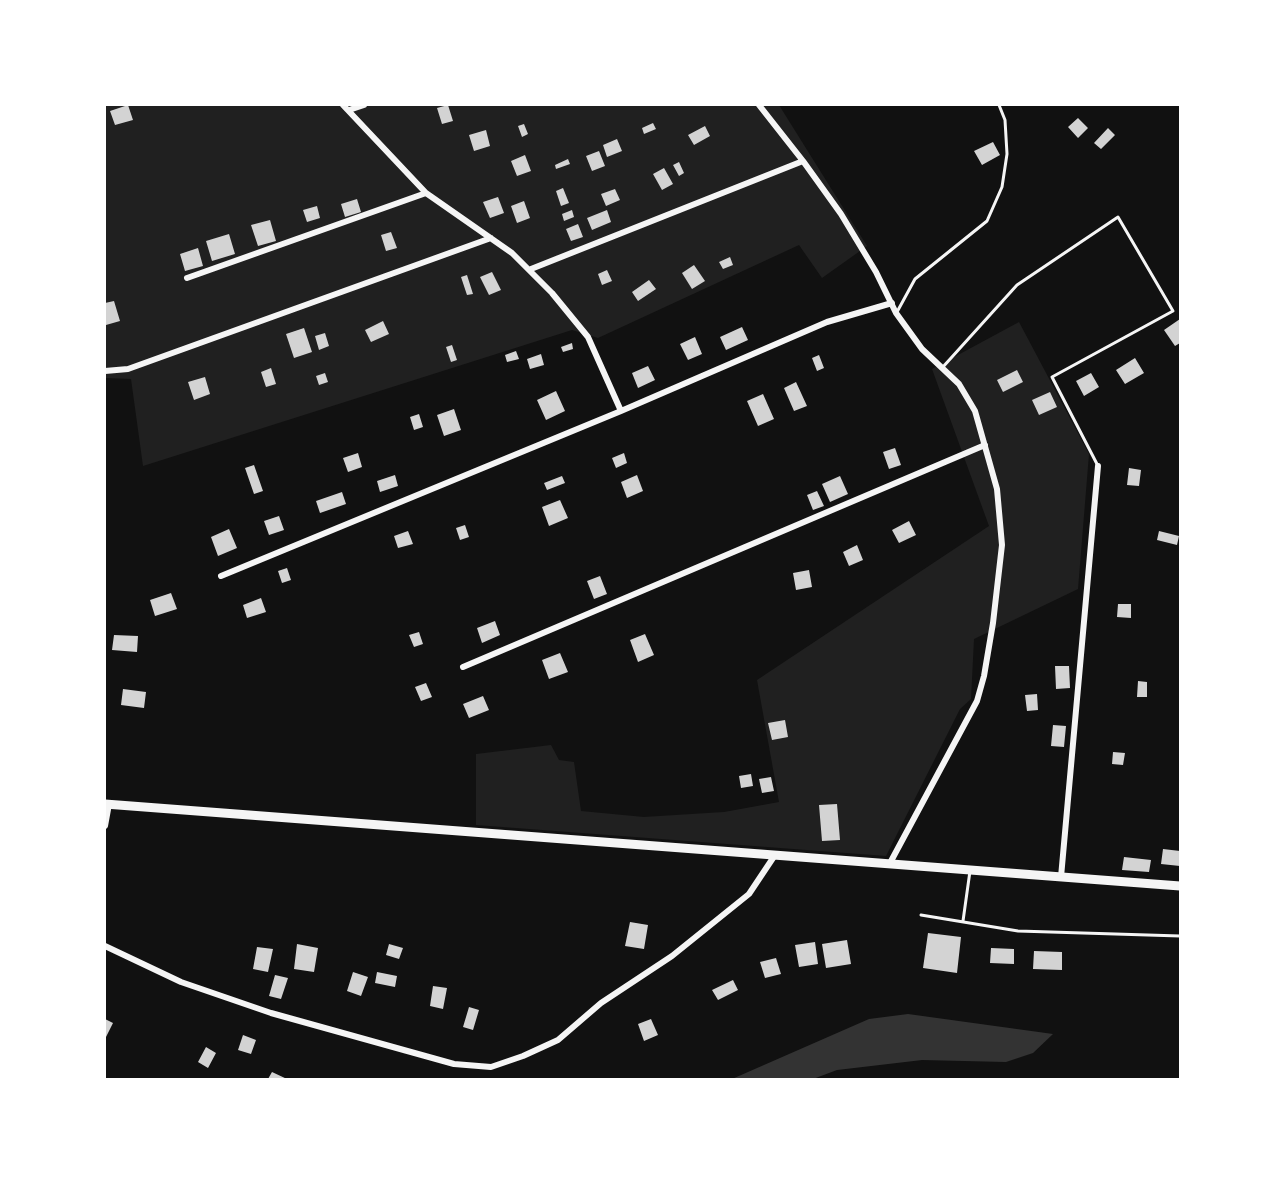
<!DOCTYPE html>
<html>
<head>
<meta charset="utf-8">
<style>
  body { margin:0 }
  #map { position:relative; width:1285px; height:1184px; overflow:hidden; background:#111; font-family:"Times New Roman",serif }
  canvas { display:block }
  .frame { position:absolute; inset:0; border:106px solid #fff; pointer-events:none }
</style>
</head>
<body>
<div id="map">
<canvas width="1285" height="1184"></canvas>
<div class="frame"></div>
</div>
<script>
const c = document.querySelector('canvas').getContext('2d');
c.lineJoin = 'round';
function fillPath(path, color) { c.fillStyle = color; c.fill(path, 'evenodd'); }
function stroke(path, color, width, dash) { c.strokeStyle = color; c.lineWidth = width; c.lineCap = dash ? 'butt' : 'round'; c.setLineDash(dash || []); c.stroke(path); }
const green = new Path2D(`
  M105 105H779L867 246 822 278 799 245 598 338 572 330 143 466 131 379 105 378Z
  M1019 322 1089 454 1078 589 974 639 971 699 960 709 886 856 476 825V754L551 745 559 760 574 762 581 811 644 817 724 812 779 802 757 680 989 526 932 369Z`);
const water = new Path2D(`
  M908 1014 1053 1034 1033 1053 1006 1062 922 1060 837 1070 813 1079H732L869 1019Z`);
const building = new Path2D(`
  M128 105 133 120 115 125 110 111Z
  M448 105 453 121 442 124 437 108Z
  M1078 118 1088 128 1078 138 1068 127Z
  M653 123 656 129 644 134 642 128Z
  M524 124 528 134 522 137 518 126Z
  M705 126 710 136 694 145 688 135Z
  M1108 128 1115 135 1101 149 1094 143Z
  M486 130 490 146 474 151 469 135Z
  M617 139 622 151 607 157 603 145Z
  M993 142 1000 155 982 165 974 151Z
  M599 151 605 166 592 171 586 156Z
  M525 155 531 171 517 176 511 161Z
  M568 159 570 164 556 169 555 165Z
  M679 162 684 173 679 176 673 165Z
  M664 168 673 184 662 190 653 174Z
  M563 188 569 203 561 206 556 191Z
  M615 189 620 200 606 206 601 194Z
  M498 197 504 213 490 218 483 202Z
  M357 199 361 212 345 217 341 204Z
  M524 201 530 218 517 223 511 206Z
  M317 206 320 218 307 222 303 210Z
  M572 210 574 217 564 221 562 214Z
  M607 210 611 222 592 230 587 218Z
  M270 220 276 241 258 246 251 225Z
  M578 224 583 237 571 241 566 229Z
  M391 232 397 248 386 251 381 235Z
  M229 234 235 254 212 261 206 241Z
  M198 248 203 266 185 271 180 254Z
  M730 257 733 265 723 269 719 262Z
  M694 265 705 281 692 289 682 273Z
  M607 270 612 281 602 285 598 274Z
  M492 272 501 290 489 295 480 277Z
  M467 275 473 294 467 295 461 277Z
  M649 280 656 289 638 301 632 292Z
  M114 301 120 321 106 325 105 303Z
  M1180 319V343L1175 346 1164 330Z
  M383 321 389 334 371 342 365 330Z
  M742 327 748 340 726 350 720 337Z
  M304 328 312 352 294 358 286 334Z
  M325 333 329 346 319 350 315 336Z
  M695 337 702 354 688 360 680 344Z
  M572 343 573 349 563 352 561 347Z
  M452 345 457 360 451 362 446 347Z
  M516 351 519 359 507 362 505 355Z
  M541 354 544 365 530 369 527 359Z
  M819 355 824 368 817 371 812 358Z
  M1135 358 1144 373 1125 384 1116 370Z
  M648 366 655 380 638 388 632 373Z
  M271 368 276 384 266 387 261 372Z
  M1017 370 1023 382 1003 392 997 380Z
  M325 373 328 382 319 385 316 376Z
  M1091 373 1099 387 1084 396 1076 381Z
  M205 377 210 394 194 400 188 382Z
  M796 382 807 406 794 411 784 388Z
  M556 391 565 411 546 420 537 400Z
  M1050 392 1057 407 1039 415 1032 400Z
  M763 394 774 419 758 426 747 401Z
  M454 409 461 430 444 436 437 415Z
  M419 414 423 427 414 430 410 417Z
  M895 448 901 465 889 469 883 452Z
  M358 453 362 467 348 472 343 458Z
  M624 453 627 463 616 468 612 458Z
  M254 465 263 491 254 494 245 468Z
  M1129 468 1141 470 1139 486 1127 485Z
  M395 475 398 486 380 492 377 481Z
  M637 475 643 491 627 498 621 482Z
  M562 476 565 483 547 490 544 483Z
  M840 476 848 494 830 502 822 484Z
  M817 491 824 506 813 510 807 495Z
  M342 492 346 504 320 513 316 501Z
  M560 500 568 518 549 526 542 507Z
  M279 516 284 530 269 535 264 521Z
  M909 521 916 535 899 543 892 530Z
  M465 525 469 537 460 540 456 528Z
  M229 529 237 548 218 556 211 537Z
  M408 531 413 544 398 548 394 536Z
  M1159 531 1179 536 1177 545 1157 540Z
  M857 545 863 560 849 566 843 552Z
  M287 568 291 580 282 583 278 571Z
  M809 570 812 587 796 590 793 573Z
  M600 576 607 594 594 599 587 581Z
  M171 593 177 609 155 616 150 600Z
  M261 598 266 612 247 618 243 605Z
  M1118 604H1131V618L1117 617Z
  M495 621 500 635 482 643 477 628Z
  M419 632 423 644 414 647 409 635Z
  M645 634 654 655 638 662 630 640Z
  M114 635 138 636 137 652 112 650Z
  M560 653 568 672 549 679 542 660Z
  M1055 666H1069L1070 688 1056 689Z
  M1138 681 1147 682V697H1137Z
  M426 683 432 697 421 701 415 687Z
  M123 689 146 692 144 708 121 705Z
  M1037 694 1038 710 1027 711 1025 695Z
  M483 696 489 710 469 718 463 704Z
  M785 720 788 737 772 740 768 723Z
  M1053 725 1066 726 1064 747 1051 746Z
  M1113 752 1125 753 1123 765 1112 764Z
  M751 774 753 786 741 788 739 776Z
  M771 777 774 791 762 793 759 779Z
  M837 804 840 840 822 841 819 805Z
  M1163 849 1180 851V866L1161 864Z
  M1124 857 1151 860 1149 872 1122 870Z
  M630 922 648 925 644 949 625 946Z
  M928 933 961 937 957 973 923 968Z
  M847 940 851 964 826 968 822 944Z
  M815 942 818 964 799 967 795 945Z
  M297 944 318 948 314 972 294 969Z
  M389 944 403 948 399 959 386 955Z
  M257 947 273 949 268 972 253 969Z
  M991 948 1014 949V964L990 963Z
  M1034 951 1062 952V970L1033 969Z
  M776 958 781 974 765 978 760 962Z
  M353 972 368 977 361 996 347 991Z
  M377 972 397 976 395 987 375 983Z
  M275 975 288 978 281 999 269 996Z
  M733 980 738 990 718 1000 712 990Z
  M433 986 447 988 443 1009 430 1006Z
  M469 1007 479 1010 473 1030 463 1027Z
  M105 1019 113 1023 105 1039Z
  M651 1019 658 1035 644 1041 638 1024Z
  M243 1035 256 1040 251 1054 238 1050Z
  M206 1047 216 1053 208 1068 198 1062Z
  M272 1072 287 1079H268Z`);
const service = new Path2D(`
  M897 312 915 279 987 221 1002 187 1007 154 1005 120 999 105
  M942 368 1017 285 1118 217 1173 311 1052 377 1098 466
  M921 915 1018 931 1180 936
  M963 921 970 871`);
const minor = new Path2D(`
  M343 105 426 193 512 253 552 293 588 337 621 411
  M759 105 803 161 841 214 876 272 896 313 922 349 959 384 975 411 997 489 1002 545 993 623 984 676 977 701 890 863
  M349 110 364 105
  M531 269 803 161
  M187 278 426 193
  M105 371 128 369 491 238
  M221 576 621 411 827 322 892 303
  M463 667 985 445
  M105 826 109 804
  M1061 877 1098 466
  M105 946 181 982 271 1013 454 1064 491 1067 523 1056 558 1040 601 1003 672 956 749 894 775 855`);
const secondary = new Path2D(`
  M105 804 1180 886`);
fillPath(green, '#202020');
fillPath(water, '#333');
fillPath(building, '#d3d3d3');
stroke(service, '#f5f5f5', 3);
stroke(minor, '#f5f5f5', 6);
stroke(secondary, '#f5f5f5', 9);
</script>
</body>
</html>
